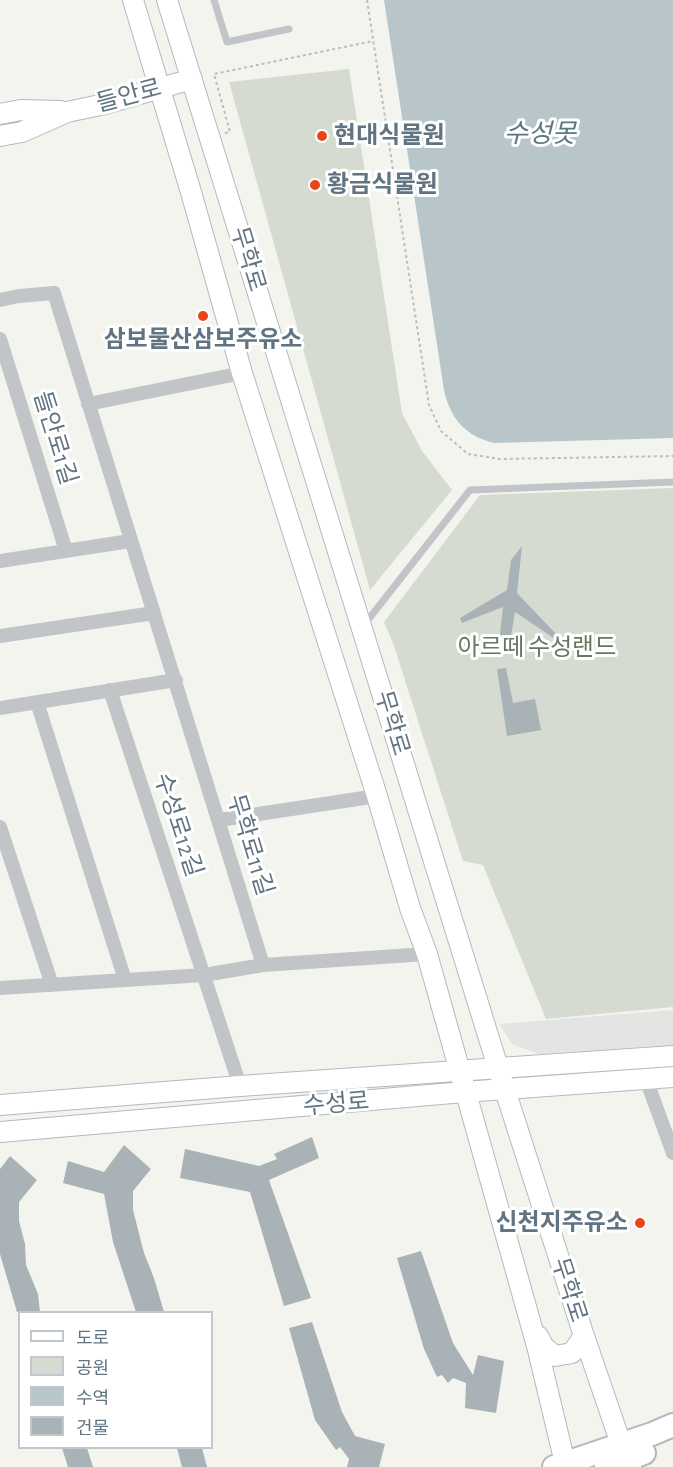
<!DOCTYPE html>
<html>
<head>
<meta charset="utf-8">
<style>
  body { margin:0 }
  #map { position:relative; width:673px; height:1467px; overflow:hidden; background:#f4f4ef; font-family:"Alegreya Sans","Noto Sans KR",sans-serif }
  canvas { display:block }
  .legend { position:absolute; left:18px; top:1311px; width:195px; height:138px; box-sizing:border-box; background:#fff; border:2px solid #c0c7cd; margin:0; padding:8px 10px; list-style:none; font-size:18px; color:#617482 }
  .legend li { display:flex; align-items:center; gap:12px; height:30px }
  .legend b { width:30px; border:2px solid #c0c7cd }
</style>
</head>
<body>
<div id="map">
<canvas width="673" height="1467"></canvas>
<ul class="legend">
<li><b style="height:8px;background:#fff"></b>도로</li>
<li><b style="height:16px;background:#d5dbd0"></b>공원</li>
<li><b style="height:16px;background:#b8c6ca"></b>수역</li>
<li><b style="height:16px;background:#a9b2b6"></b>건물</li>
</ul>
</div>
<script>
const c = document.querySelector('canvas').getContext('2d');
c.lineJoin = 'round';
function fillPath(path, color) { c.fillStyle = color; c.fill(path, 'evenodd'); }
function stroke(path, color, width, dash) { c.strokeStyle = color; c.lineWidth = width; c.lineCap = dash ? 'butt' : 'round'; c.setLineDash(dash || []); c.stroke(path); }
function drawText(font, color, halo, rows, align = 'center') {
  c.font = font + ' "Alegreya Sans","Noto Sans KR",sans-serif'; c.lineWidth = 6; c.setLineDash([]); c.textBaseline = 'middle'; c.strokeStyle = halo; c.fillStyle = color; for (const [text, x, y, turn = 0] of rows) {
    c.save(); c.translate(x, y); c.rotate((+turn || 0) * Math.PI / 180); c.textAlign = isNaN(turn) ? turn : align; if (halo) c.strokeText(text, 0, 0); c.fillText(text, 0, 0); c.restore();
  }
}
const built = new Path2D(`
  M673 1010V1045L538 1054 512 1044 499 1024Z`);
const green = new Path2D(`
  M349 69 402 413 422 451 452 490 370 590 229 82Z
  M673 488V1007L546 1019 483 865 463 861 393 643 384 622 480 495Z`);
const water = new Path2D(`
  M384 0H673V438L494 443C465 436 450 418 444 390Z`);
const building = new Path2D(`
  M522 546 517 593 557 635 555 639 515 612 511 636 526 650 522 655 496 636 500 634 503 607 462 623 460 618 507 590 511 560Z
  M506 668 513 703 535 699 541 730 507 736 497 669Z
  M312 1137 319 1158 269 1180 311 1298 284 1306 250 1192 180 1178 185 1149 259 1166 277 1159 274 1154Z
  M124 1145 151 1169 133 1191V1210L144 1253 154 1278 164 1312H136L113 1242 104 1194 63 1183 68 1161 104 1172Z
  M10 1156 37 1180 19 1202V1221L25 1244 26 1265 38 1294 40 1312H17L0 1254V1169Z
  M421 1251 453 1343 473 1375 478 1355 504 1361 496 1413 465 1408 466 1383 453 1378 448 1383 442 1375 437 1377 424 1349 397 1258Z
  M312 1322 342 1412 355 1436 385 1444 379 1467H347L349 1459 340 1447 336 1450 315 1420 289 1328Z
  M62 1448H87L93 1467H68Z
  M177 1448H202L207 1467H182Z`);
const path = new Path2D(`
  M367 0 429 405 441 431 468 454 500 459 673 456
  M225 133 230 132 214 74 373 41`);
const service = new Path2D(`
  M214 0 227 42 289 29
  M364 625 470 490 673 482`);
const minor = new Path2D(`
  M0 300 19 296 54 293C123 517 195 741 263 965
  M0 339 66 551
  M88 404 242 373
  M0 561 130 541
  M0 636 154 613
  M110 690 240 1086
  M37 702 125 980
  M0 708 176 680
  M219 820 377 796
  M0 827 52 985
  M0 988 204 975 263 965 427 954
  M646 1079 673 1153`);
const secondary = new Path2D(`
  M133 0 191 192 242 373 377 796 410 908 427 954 537 1346 565 1463
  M167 0 505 1090 584 1336 621 1444
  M0 114 21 110 61 111
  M0 136 22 132 67 112 105 104 192 79
  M0 1105 240 1086 673 1056
  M0 1132 464 1092 673 1077
  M538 1336 544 1347 555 1356 572 1353 584 1336`);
const primary = new Path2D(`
  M554 1467 652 1434 673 1425
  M606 1467 644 1453`);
const trunk = new Path2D(`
  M621 1444 630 1467
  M565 1463 566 1467`);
const markers = [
  [322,136,6,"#eb4418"],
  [315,185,6,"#eb4418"],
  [203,316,6,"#eb4418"],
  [640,1223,6,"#eb4418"]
];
const streetNames = [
  ["들안로",129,96,-15],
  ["무학로",248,259,73],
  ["들안로1길",55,438,73],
  ["무학로",392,723,73],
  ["수성로12길",178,825,72],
  ["무학로11길",250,845,73],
  ["수성로",336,1104,-5],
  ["무학로",569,1290,72]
];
const poiNames = [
  ["현대식물원",334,136],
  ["황금식물원",327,185],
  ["삼보물산삼보주유소",203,340,"center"],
  ["신천지주유소",628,1223,"right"]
];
const parkNames = [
  ["아르떼 수성랜드",537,648]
];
const waterNames = [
  ["수성못",540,134]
];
fillPath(built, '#e4e5e3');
fillPath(green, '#d5dbd0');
fillPath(water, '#b8c6ca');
fillPath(building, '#a9b2b6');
stroke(secondary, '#b3b9bd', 22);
stroke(primary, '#b4b8bc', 26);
stroke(trunk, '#b3b7ba', 26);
stroke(path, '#babdbf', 2, [3, 3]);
stroke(service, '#c1c5c8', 7);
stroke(minor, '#c1c5c8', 14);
stroke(secondary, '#fff', 20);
stroke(primary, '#fff', 22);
stroke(trunk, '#fff', 22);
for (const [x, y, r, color] of markers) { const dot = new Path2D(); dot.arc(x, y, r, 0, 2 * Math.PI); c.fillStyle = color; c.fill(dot); stroke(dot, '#fff', 2); }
drawText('24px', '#617482', '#fff', streetNames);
drawText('bold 24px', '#617482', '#fff', poiNames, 'left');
drawText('24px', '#667960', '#fff', parkNames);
drawText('italic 26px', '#5d7780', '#fff', waterNames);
</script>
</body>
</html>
